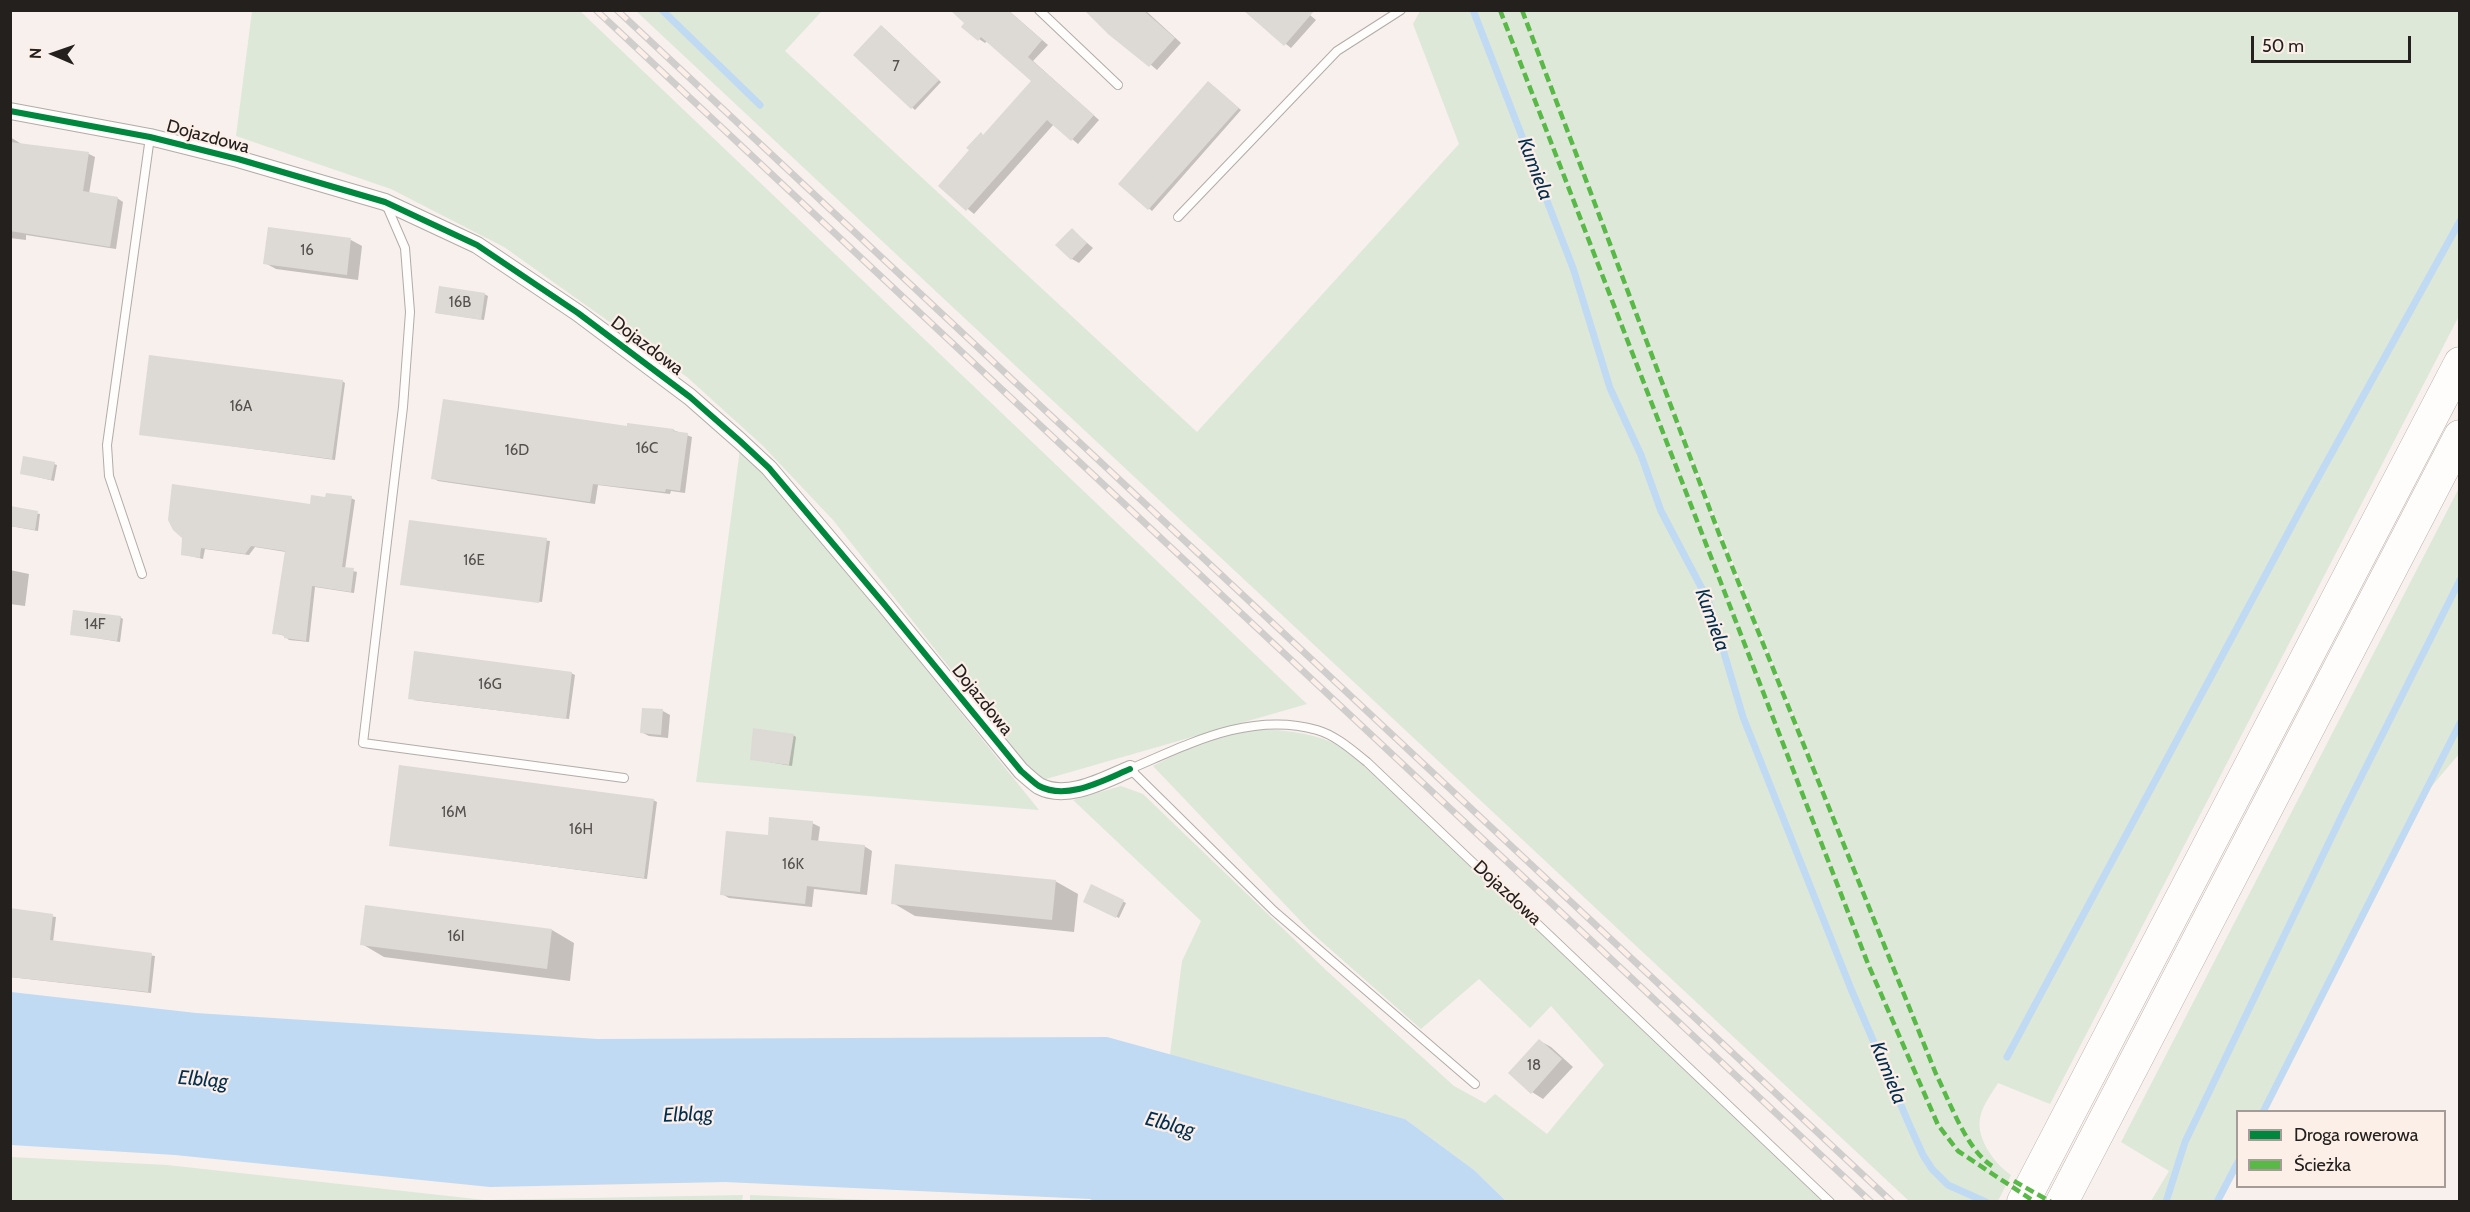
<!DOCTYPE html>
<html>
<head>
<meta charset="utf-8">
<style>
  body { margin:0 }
  #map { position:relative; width:2470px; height:1212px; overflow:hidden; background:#f7f0ec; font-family:Cabin,sans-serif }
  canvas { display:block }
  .frame { position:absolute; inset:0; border:12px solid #24201d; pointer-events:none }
  .legend { position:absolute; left:2236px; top:1110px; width:210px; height:78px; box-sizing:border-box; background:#fcefe8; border:2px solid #a69c97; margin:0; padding:8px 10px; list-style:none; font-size:18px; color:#24201d }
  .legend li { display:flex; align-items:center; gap:12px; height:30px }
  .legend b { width:30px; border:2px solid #a69c97 }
  .north { position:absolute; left:24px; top:24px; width:60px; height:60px; -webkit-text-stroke:4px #fcefe8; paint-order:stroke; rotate:272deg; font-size:16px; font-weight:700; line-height:24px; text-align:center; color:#24201d }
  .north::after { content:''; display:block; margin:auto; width:21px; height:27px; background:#24201d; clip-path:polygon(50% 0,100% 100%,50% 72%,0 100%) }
  .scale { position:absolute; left:2251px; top:36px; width:160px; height:27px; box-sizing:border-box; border:3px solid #24201d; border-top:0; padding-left:8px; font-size:18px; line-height:21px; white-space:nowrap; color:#24201d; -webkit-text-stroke:4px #fcefe8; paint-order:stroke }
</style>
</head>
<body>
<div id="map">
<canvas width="2470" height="1212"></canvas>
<div class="frame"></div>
<ul class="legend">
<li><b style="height:8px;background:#00873e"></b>Droga rowerowa</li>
<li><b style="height:8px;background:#58b947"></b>Ścieżka</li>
</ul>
<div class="north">N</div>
<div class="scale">50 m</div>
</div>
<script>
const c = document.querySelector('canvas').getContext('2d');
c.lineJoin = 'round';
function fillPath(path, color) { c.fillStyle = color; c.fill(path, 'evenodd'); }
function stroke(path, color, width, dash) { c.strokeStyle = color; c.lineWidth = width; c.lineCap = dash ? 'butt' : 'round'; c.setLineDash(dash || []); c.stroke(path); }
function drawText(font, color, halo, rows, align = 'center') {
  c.font = font + ' Cabin,sans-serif'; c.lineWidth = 4.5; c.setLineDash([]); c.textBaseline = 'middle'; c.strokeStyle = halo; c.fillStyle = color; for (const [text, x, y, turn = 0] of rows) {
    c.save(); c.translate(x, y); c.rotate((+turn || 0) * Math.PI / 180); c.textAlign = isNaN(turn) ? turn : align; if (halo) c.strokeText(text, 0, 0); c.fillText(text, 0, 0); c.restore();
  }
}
const green = new Path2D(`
  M252 11H580L1307 704 1039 781 833 520 762 445 687 377 504 247 391 189 236 136Z
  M636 11H822L785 51 1197 432 1459 144 1413 24 1420 11H2459V316L2050 1104 1998 1083C1992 1093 1982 1106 1980 1118 1976 1139 1995 1164 2011 1175L1998 1201H1909ZM1661 381 1860 884V885L1721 539Z
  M740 449 756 463 805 519 1039 810 696 782Z
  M2459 488V754L2426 793 2263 1111 2238 1112 2237 1162 2217 1201H2151L2169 1171 2121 1142Z
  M1258 729C1282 730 1308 732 1331 742 1364 757 1391 789 1418 813L1824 1201H1506L1474 1170 1405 1119 1170 1055 1182 961 1201 921 1073 800 1121 786 1143 794 1327 971 1454 1086 1485 1103 1495 1094 1547 1134 1604 1065 1551 1006 1530 1028 1479 979 1421 1029 1313 934 1153 766C1187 748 1220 736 1258 729Z
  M11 1157 167 1165 485 1200 743 1195 742 1201H11Z
  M750 1195 895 1201H750Z`);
const water = new Path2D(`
  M11 992 196 1013 598 1039 1107 1037 1405 1119 1474 1170 1506 1201 1096 1202 1090 1199 725 1182 490 1187 175 1155 11 1145Z`);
const shadow = new Path2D(`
  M1008 10 1048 45 1033 61 1099 120 1078 144 1054 124 974 214 940 186 1033 81 987 41 985 43 979 39 964 27Z
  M1086 10H1145L1181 43 1157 70Z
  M1243 10H1304L1316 20 1291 48Z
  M885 29 941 82 915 110 855 55Z
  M1212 85 1241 110 1152 211 1120 184Z
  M10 137 23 145 89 154 95 157 89 194 117 198 123 202 116 249 26 235V240L10 238Z
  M269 229 351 240 362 246 358 280 276 269 265 263Z
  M1072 230 1093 248 1079 263 1072 259Z
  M484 294 488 296 484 320 437 313Z
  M342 381 345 383 335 460 141 434Z
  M628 428 673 430 692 437 685 493 671 491 670 494 598 485 595 504 438 481 433 478Z
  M54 464 57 465 54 481 21 473Z
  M326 498H351L355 500 345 569 357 572 354 593 315 587 309 642 289 640 285 636 274 633 286 552 255 547 249 555 205 549 203 559 182 554Z
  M10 508 40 514 38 531 10 526Z
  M410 521 550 541 542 602 403 584Z
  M10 570 29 574 25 606 10 604Z
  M120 617 123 619 120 642 72 634Z
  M571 673 575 675 569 719 413 700Z
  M663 711 670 715 668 738 649 736 641 732Z
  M793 735 796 737 792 766 751 759Z
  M653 800 657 802 647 879 390 845Z
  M812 823 820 827 818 842 864 846 872 851 867 895 814 889 812 907 729 898 722 894 769 837Z
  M1055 881 1078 894 1074 932 915 916 893 903Z
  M1091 886 1126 903 1119 918 1085 901Z
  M10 910 56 917 53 942 155 956 151 993 10 977Z
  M552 930 574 943 570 981 384 957 362 944Z
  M1540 1041 1551 1047 1573 1067 1543 1099 1532 1092Z`);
const stream = new Path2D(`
  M662 10 760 105
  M1473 10 1573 268 1610 388 1641 455 1661 511 1709 602 1743 717 1851 989 1909 1124 1923 1155 1932 1169 1948 1185 1986 1202
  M2007 1057 2304 503 2460 221
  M2263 1112 2460 723
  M2166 1202 2185 1142 2346 807 2460 580
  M2217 1202 2238 1162`);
const building = new Path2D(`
  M950 10H1008L1042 40 1028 57 1094 115 1071 141 1047 120 966 211 938 186 969 150 966 148 981 132 983 135 1031 81 981 37 978 41 961 27 964 23Z
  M1084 10H1143L1175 38 1149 67 1108 34Z
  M1243 10H1315L1284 46Z
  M881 25 939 80 911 109 853 55Z
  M1208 81 1239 108 1148 210 1118 184Z
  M10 142 89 152 83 191 118 197 110 247 10 231Z
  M268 227 351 238 347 275 263 264Z
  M1072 228 1087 243 1071 260 1055 245Z
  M439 286 485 293 481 320 435 313Z
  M149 355 343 380 332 459 139 435Z
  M443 399 627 426V423L674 429 673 431 688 433 680 491 666 489 665 492 593 484 590 502 431 479Z
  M23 456 55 462 51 480 20 474Z
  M172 484 310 504 311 495 325 497 326 493 352 496 342 567 354 568 351 592 312 586 306 641 284 638V635L272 634 285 551 251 546 245 554 201 548 200 558 181 555 182 538 173 530 168 520Z
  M10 506 38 511 35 530 10 526Z
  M409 520 547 538 539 603 400 585Z
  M73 610 121 616 117 641 70 635Z
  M414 651 572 672 566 719 408 699Z
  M642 708 663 709 661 735 640 733Z
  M753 728 794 734 789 765 750 760Z
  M399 765 654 799 644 878 389 846Z
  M769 817 813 821 811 840 865 845 860 892 807 886 805 904 720 895 726 831 768 835Z
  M895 864 1056 880 1052 920 891 904Z
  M1091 884 1124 900 1116 918 1083 902Z
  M365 905 552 929 547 969 360 945Z
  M10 908 53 914 50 940 152 953 148 992 10 977Z
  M1539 1039 1562 1059 1531 1094 1508 1073Z`);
const lane = new Path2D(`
  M1039 10 1118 85
  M386 204 405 248 410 312 403 407 363 743 624 778
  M1178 217 1337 51 1401 10
  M142 574 109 476 107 445 150 137
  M1475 1084 1274 911 1130 769C1189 744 1251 711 1317 730 1335 735 1352 750 1367 762L1830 1202`);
const street = new Path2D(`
  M10 111 150 137 238 159 385 202 477 245 578 313 690 397 740 441 769 468 884 604 1021 771C1027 776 1033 782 1039 786 1067 801 1104 780 1130 769`);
const highway = new Path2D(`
  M2023 1202 2460 363
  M2062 1202 2460 436`);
const rail = new Path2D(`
  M596 10 1871 1202
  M617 10 1892 1202`);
const quiet = new Path2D(`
  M1500 10 1868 964 1938 1125 1958 1151 2035 1202
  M1522 10 1721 539 1936 1074C1950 1102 1966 1149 1992 1166
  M2014 1181 2051 1202`);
const cycleway = new Path2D(`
  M10 111 150 137 238 159 385 202 477 245 578 313 690 397 740 441 769 468 884 604 1021 771C1027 776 1033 782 1039 786 1067 801 1104 780 1130 769`);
const numberNames = [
  ["7",896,67],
  ["16",307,251],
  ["16B",460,303],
  ["16A",241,407],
  ["16C",647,449],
  ["16D",517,451],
  ["16E",474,561],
  ["14F",95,625],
  ["16G",490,685],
  ["16M",454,813],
  ["16H",581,830],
  ["16K",793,865],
  ["16I",456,937],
  ["18",1534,1066]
];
const streetNames = [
  ["Dojazdowa",208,137,15],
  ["Dojazdowa",647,346,37],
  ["Dojazdowa",982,700,51],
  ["Dojazdowa",1507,893,43]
];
const waterNames = [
  ["Kumiela",1535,169,69],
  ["Kumiela",1712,620,70],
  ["Kumiela",1888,1073,68],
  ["Elbląg",203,1080,5],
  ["Elbląg",688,1115,-2],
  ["Elbląg",1170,1125,15]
];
fillPath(green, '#dde8d8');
fillPath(water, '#c0daf3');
fillPath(shadow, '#0003');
stroke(stream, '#c0daf3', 7);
fillPath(building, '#ddd9d5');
stroke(lane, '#b1aca9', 10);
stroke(street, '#b1aca9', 18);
stroke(highway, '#b1aca9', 33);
stroke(lane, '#fefdfc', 8);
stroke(street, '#fefdfc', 16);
stroke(highway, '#fefdfc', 32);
stroke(rail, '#d0cecd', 7);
stroke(rail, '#fcefe8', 4.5, [14]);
stroke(quiet, '#58b947', 4.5, [9, 4.5]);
stroke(cycleway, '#00873e', 6);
drawText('15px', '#54504d', null, numberNames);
drawText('18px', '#24201d', '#fcefe8', streetNames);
drawText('italic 20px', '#002e50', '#fcefe8', waterNames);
</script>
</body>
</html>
